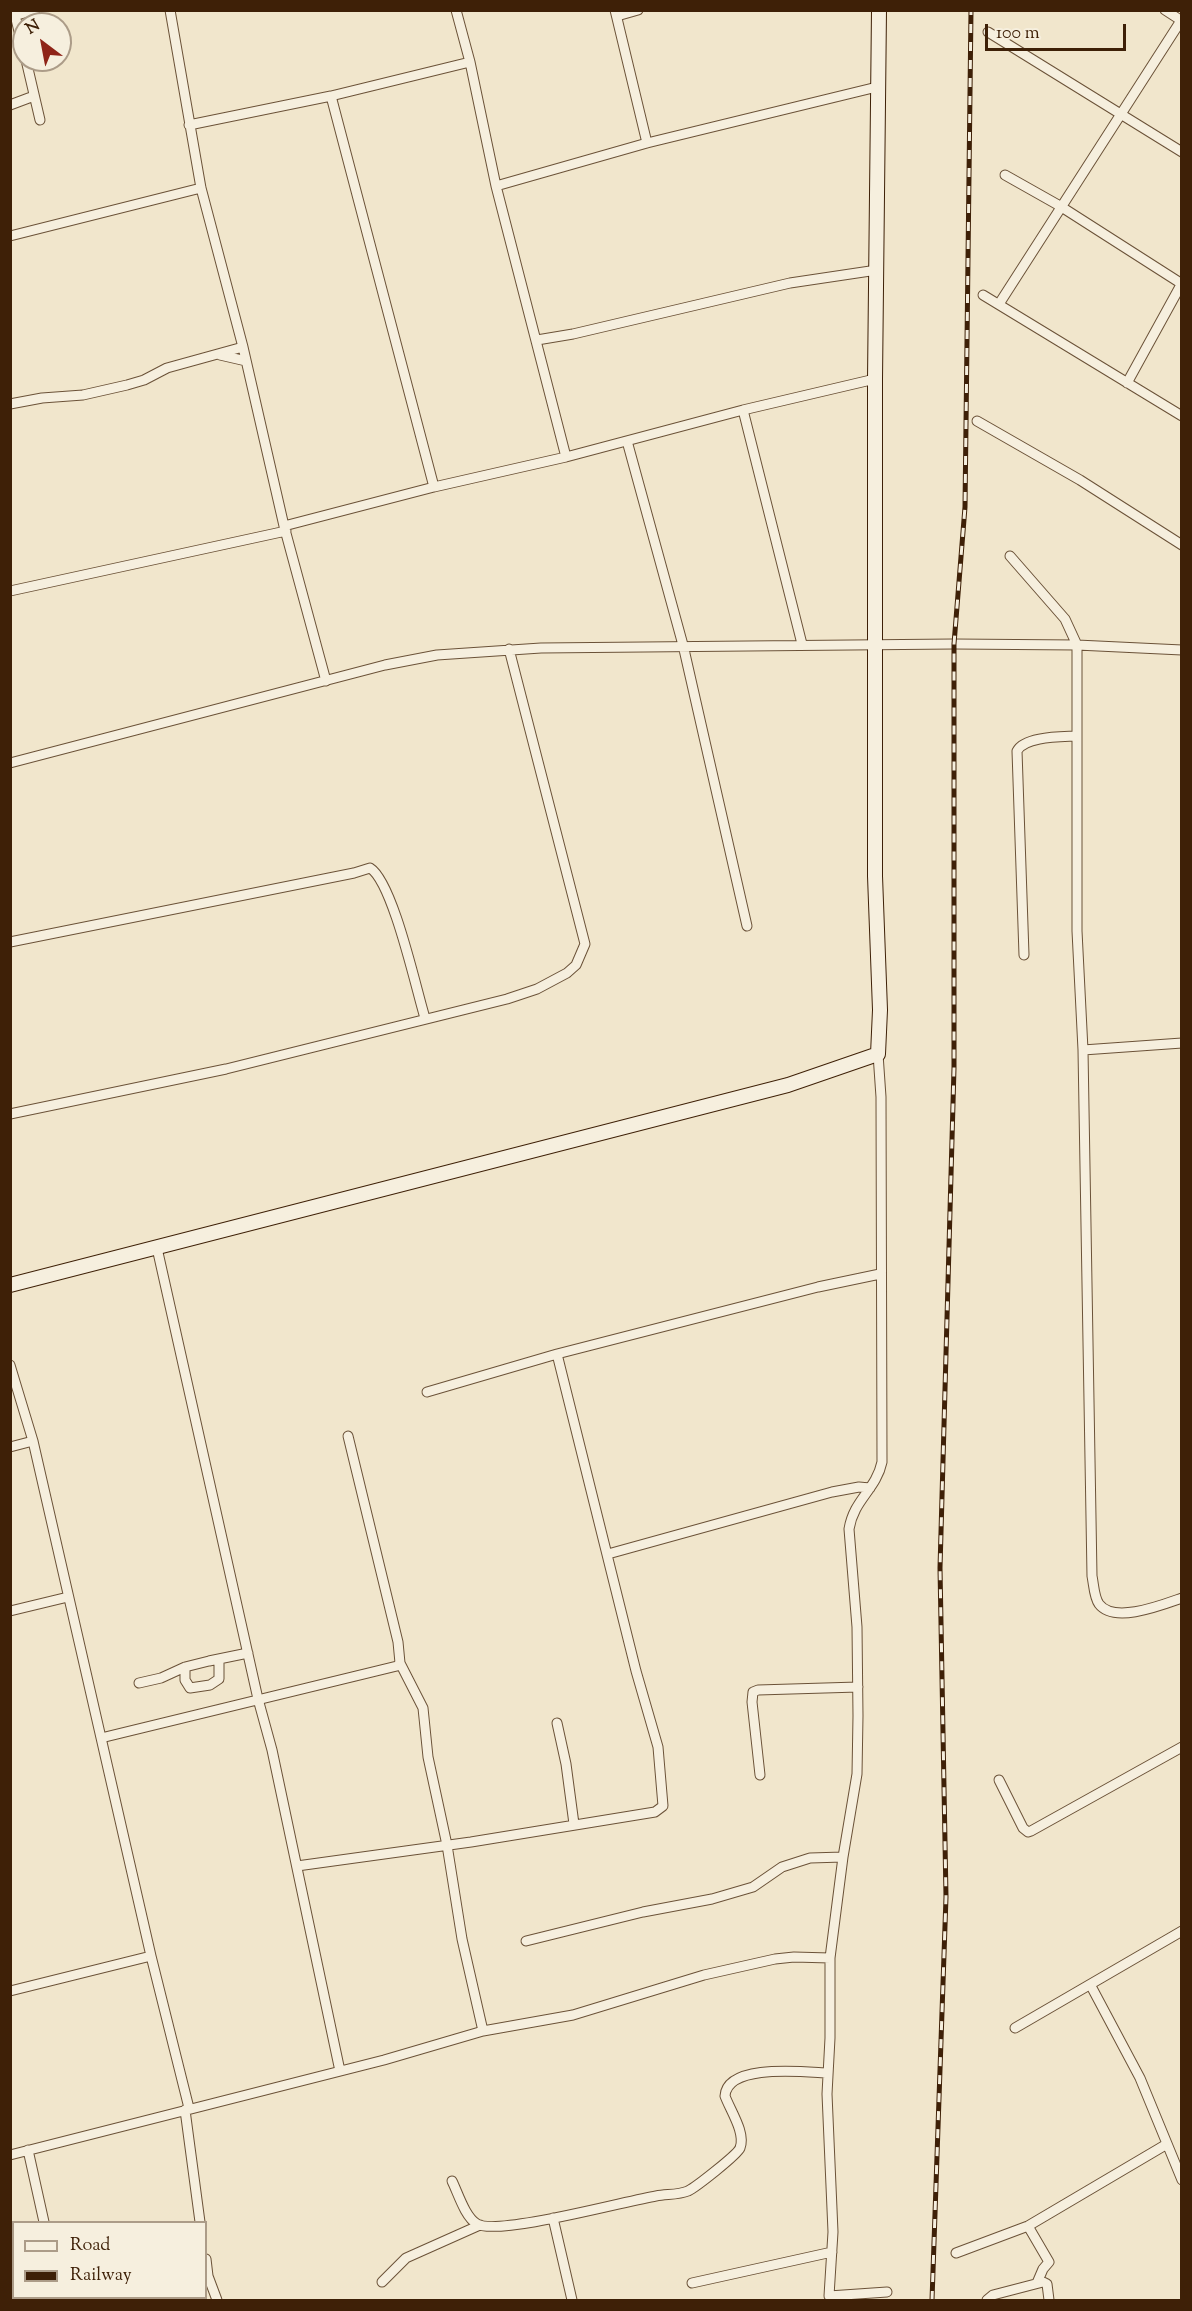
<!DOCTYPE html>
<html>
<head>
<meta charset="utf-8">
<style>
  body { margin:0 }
  #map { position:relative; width:1192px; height:2311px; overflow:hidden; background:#f1e6cc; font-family:"Sorts Mill Goudy",serif }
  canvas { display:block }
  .frame { position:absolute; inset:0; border:12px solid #3e2007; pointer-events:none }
  .legend { position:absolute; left:12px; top:2221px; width:195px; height:78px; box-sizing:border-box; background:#f6efde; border:2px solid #ac9c88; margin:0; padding:8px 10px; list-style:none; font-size:18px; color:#3e2007 }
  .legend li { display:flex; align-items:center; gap:12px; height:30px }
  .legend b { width:30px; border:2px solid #ac9c88 }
  .north { position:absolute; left:12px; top:12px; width:60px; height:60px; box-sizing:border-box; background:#f6efde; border:2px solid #ac9c88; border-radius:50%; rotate:328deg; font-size:16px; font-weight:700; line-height:24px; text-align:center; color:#3e2007 }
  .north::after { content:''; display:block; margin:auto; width:21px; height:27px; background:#8f2418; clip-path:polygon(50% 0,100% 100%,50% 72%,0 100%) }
  .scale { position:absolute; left:985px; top:24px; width:141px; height:27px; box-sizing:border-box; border:3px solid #3e2007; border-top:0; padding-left:8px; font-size:18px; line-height:21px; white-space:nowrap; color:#3e2007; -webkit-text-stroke:4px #f6efde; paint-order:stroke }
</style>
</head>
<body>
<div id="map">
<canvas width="1192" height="2311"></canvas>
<div class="frame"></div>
<ul class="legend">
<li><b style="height:8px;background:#f6efde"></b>Road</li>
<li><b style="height:8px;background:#3e2007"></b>Railway</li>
</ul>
<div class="north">N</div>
<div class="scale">100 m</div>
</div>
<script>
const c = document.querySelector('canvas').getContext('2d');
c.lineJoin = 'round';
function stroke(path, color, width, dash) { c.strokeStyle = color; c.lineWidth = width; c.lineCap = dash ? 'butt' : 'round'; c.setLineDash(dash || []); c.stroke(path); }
const street = new Path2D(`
  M170 10 201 188 243 347 284 526 326 681
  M456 10 470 62 496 186 566 457
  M615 10 647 143
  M1165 10 1182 21
  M15 15 24 52
  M617 16 638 10
  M10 17 35 10
  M988 32 1182 152
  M26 60 40 120
  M331 96 434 487
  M10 105 34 96
  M189 125 331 96 470 62
  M1005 175 1060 206 1182 284
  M496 186 647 143 877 87
  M10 236 201 188
  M983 295 1182 416
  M999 304 1182 19
  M537 340 573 334 790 283 877 270
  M220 355 246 361
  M1127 383 1182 283
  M10 404 42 398 83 395 127 385 144 380 167 368 243 347
  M743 410 802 644
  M977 421 1080 480 1182 545
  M627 441 683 645 747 926
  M284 526 434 487 566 457 743 410 875 379
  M1010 556 1065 619 1077 645V931L1083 1050 1092 1576C1094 1586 1094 1597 1099 1604 1114 1624 1162 1605 1182 1598
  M10 591 286 531
  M10 763 385 665 437 655 541 648 954 644 1077 645 1182 650
  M10 942 354 873 370 868C393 882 416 989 425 1018
  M1024 955 1017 751C1025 736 1062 737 1077 736
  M1083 1050 1182 1043
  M878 1054 881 1097 882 1462C876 1490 854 1499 849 1529L857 1627 858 1716 857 1774 843 1857 830 1958V2038L827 2094 833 2232 829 2296 887 2292
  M10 1114 226 1069 507 999 537 989 567 973 576 965 585 944 509 649
  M157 1248 258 1699 272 1750 340 2071
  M10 1365 33 1441 151 1956 189 2108
  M427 1392 557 1354 818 1287 880 1274
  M10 1447 33 1441
  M608 1554 832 1492 859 1487 870 1488
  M10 1611 68 1597
  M400 1663 423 1708 428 1757 447 1845 462 1939 483 2031
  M185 1667V1680L190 1688 210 1685 219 1679V1659
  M139 1683 161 1678 185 1667 209 1661 248 1653
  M557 1723 566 1764 574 1824
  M101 1738 397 1666 400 1663 398 1642 348 1436
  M760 1775 752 1702 753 1692 758 1690 858 1687
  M999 1780 1023 1828 1028 1832 1031 1831 1182 1747
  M297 1866 471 1842 655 1812 663 1806 658 1747 636 1671 557 1354
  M526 1941 643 1912 712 1899 753 1887 782 1867 810 1858 843 1857
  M1091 1986 1140 2078 1182 2180
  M10 1991 151 1956
  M1015 2028 1182 1931
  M185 2110 200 2222
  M28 2150 44 2222
  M10 2155 384 2060 483 2031 573 2015 704 1975 775 1959 794 1957 830 1958
  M452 2181C458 2193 465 2217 477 2224 498 2236 626 2201 656 2196 667 2194 678 2195 688 2191 696 2187 737 2155 740 2148 746 2133 730 2110 725 2096 727 2063 804 2072 828 2073
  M553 2218 572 2300
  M1028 2226 1049 2262 1043 2269 1037 2283
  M956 2253 1028 2226 1167 2144
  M206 2259 208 2276 217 2300
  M382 2282 406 2258 480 2225
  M692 2283 832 2252
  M61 2298 62 2300
  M987 2300 993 2295 1043 2282 1047 2284 1049 2300`);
const secondary = new Path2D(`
  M10 1285 788 1085 878 1054 880 1010 875 876V379L879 10`);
const rail = new Path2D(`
  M932 2300 946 1897 940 1568 954 1068V644L965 507 971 10`);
stroke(street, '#6b5238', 11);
stroke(secondary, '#3e2007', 16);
stroke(street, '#f6efde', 9);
stroke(secondary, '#f6efde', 14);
stroke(rail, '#3e2007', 5);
stroke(rail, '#f6efde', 3, [9]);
</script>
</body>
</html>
